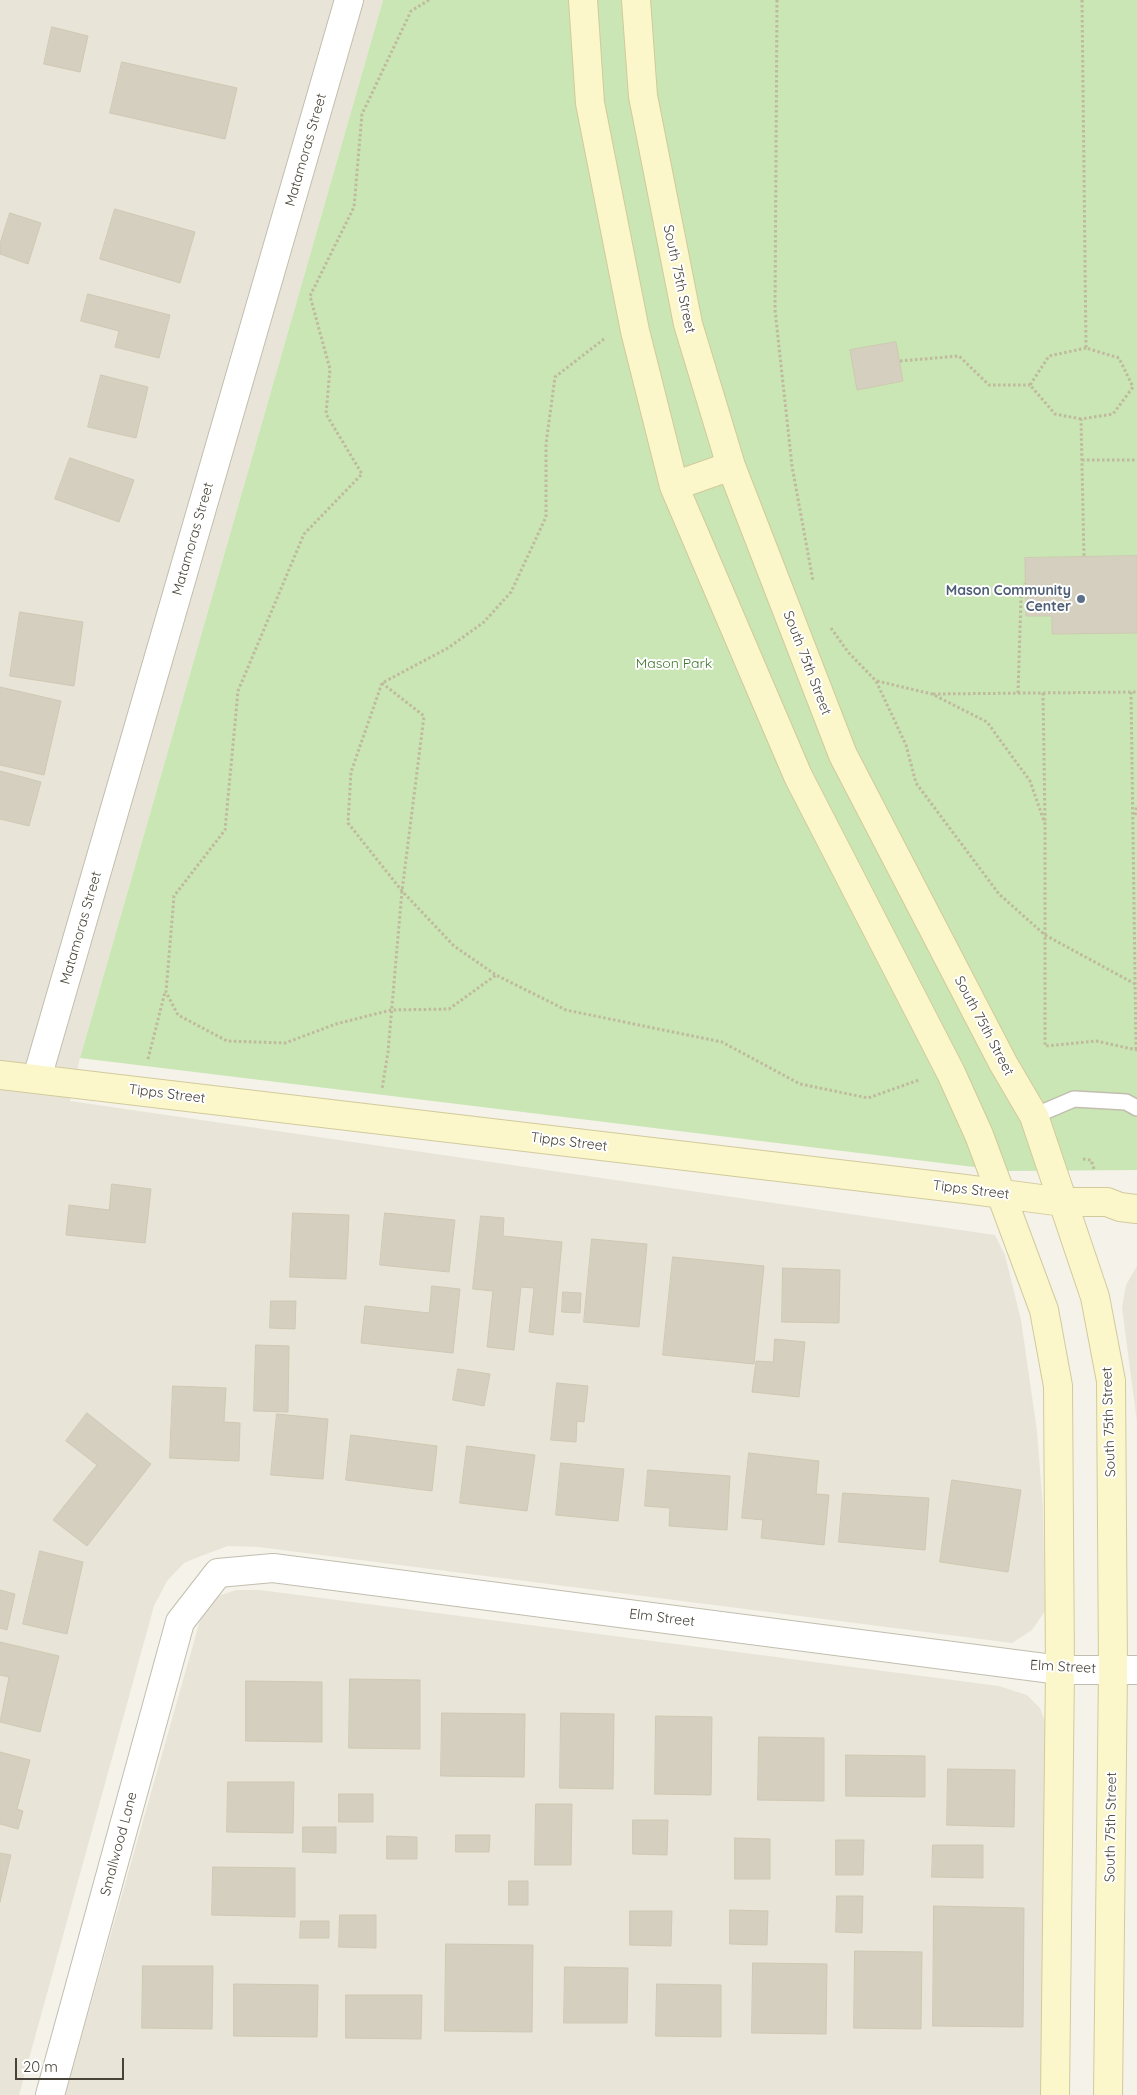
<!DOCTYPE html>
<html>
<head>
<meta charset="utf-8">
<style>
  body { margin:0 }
  #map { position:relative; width:1137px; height:2095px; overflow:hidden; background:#f4f2e9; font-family:Quicksand,sans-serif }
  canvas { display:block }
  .scale { position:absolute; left:15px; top:2058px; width:109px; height:22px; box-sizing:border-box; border:2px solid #474338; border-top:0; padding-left:6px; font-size:15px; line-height:18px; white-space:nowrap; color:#474338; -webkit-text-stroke:4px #fff; paint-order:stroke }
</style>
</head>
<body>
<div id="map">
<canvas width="1137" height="2095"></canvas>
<div class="scale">20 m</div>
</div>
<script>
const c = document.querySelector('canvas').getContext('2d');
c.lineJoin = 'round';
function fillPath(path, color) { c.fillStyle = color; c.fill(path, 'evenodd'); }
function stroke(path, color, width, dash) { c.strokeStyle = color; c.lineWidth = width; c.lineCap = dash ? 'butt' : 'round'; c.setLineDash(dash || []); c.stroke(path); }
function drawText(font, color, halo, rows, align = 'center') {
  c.font = font + ' Quicksand,sans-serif'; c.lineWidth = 4; c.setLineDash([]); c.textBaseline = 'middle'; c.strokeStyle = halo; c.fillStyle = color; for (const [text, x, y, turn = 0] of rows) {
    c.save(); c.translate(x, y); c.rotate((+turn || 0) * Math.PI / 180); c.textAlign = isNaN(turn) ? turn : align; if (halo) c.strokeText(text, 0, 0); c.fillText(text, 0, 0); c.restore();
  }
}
const residential = new Path2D(`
  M0 0H383L80 1058 70 1101 995 1235 1005 1255 1021 1320 1037 1431 1043 1508 1045 1611 1032 1630 1012 1643 258 1547 228 1546 201 1556 184 1563 167 1581 154 1606 19 2095H0Z
  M1137 1266V1422L1122 1308 1126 1285Z
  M236 1590H260L999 1686 1027 1695 1040 1708 1047 1727 1045 1756 1054 2095H65L203 1610 215 1597Z`);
const green = new Path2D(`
  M383 0H1137V1170L1007 1171 80 1058Z`);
const building = new Path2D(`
  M52 27 88 36 80 72 44 64Z
  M122 62 237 88 225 139 110 113Z
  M115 209 195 232 180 283 100 259Z
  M10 213 41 223 28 264 0 254V244Z
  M88 294 170 315 159 358 115 347 119 331 81 321Z
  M896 342 903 381 857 390 850 350Z
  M101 375 148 387 136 438 88 427Z
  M70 458 134 480 119 522 55 499Z
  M1137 556V633L1052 634V616H1026L1025 558Z
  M20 612 83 622 74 686 10 676Z
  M0 687 61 701 44 775 0 765Z
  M0 771 41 782 29 826 0 819Z
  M112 1184 151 1189 145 1243 66 1235 69 1205 109 1210Z
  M293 1213 349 1215 346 1279 290 1277Z
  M385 1213 455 1220 449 1272 380 1265Z
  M481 1216 504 1218 503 1236 562 1242 553 1335 529 1332 534 1288 521 1287 514 1350 487 1347 493 1291 473 1289Z
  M592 1239 647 1244 639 1327 584 1322Z
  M673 1257 764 1266 754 1364 663 1355Z
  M783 1268 840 1270 839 1323 782 1322Z
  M432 1286 460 1289 453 1353 361 1343 365 1306 429 1313Z
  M563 1292 581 1293 580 1313 562 1312Z
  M271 1301H296L295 1329 270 1328Z
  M775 1339 805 1342 799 1397 752 1392 756 1361 773 1362Z
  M256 1345 289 1346 288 1412 254 1411Z
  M458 1369 490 1374 484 1406 453 1400Z
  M557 1383 588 1386 584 1422 577 1421 576 1442 551 1440Z
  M173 1386 226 1388 224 1422 240 1423 239 1461 170 1458Z
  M87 1413 151 1464 87 1546 53 1520 97 1465 66 1441Z
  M277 1414 328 1419 323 1479 271 1475Z
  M351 1435 437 1446 432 1491 346 1480Z
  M467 1446 535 1455 527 1511 460 1503Z
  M749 1453 819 1461 816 1494 829 1495 824 1545 761 1538 763 1520 742 1518Z
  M561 1463 624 1469 618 1521 556 1515Z
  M648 1470 730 1476 727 1530 669 1526 670 1508 645 1506Z
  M952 1480 1021 1490 1008 1572 940 1562Z
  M843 1493 929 1498 925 1550 839 1542Z
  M40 1551 83 1562 67 1634 23 1624Z
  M0 1590 15 1594 7 1630 0 1628Z
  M0 1642 59 1656 40 1732 0 1722 9 1677 0 1675Z
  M350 1679 420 1680V1749L349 1748Z
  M246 1681 322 1682V1742L246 1741Z
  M442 1713 525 1714 524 1777 441 1776Z
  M561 1713 614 1714 613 1789 560 1788Z
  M656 1716 712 1717 711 1795 655 1794Z
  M759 1737 824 1738V1801L758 1800Z
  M0 1752 30 1760 17 1809 23 1811 18 1829 0 1824Z
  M846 1755 925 1756V1797L846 1796Z
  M948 1769 1015 1770 1014 1827 947 1825Z
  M228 1782H294L293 1833 227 1832Z
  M339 1794H373V1822H339Z
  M536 1804H572L571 1865H535Z
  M633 1820H668L667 1855 633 1854Z
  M303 1827H336V1853L303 1852Z
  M456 1835H490L489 1852H456Z
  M387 1836 417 1837V1859H387Z
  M735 1838 770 1839V1879H735Z
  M836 1840H864L863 1875H836Z
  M933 1845H983V1878L932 1877Z
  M0 1853 11 1855 0 1902Z
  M213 1867 295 1868V1917L212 1915Z
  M509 1881H528V1905H509Z
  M837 1896H863L862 1933 836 1932Z
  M934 1906 1024 1908 1023 2027 933 2026Z
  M730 1910 768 1911 767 1945 730 1944Z
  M630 1911H672L671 1946 630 1945Z
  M340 1915H376V1948L339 1947Z
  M301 1921H329V1938H300Z
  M446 1944 533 1945 532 2032 445 2031Z
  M855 1951 922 1952 921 2029 854 2028Z
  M753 1963 827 1964 826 2034 752 2033Z
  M143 1966H213L212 2029 142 2028Z
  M565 1967 628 1968 627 2023H564Z
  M234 1984 318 1985 317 2037 234 2036Z
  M657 1984 721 1985V2037L656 2036Z
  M346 1995H422L421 2039 346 2038Z`);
const path = new Path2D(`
  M429 0 411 11 362 114 354 207 310 296 330 369 326 414 362 474 304 534 238 691 225 830 174 896 166 992 178 1015 227 1041 285 1043 336 1024 391 1010 449 1009 496 975
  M777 0 775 310 792 466 813 581
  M1082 0 1086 348 1119 358 1133 387 1113 414 1081 419 1084 557
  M604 339 555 377 546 444V517L511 592 484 622 448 648 382 683 351 772 348 823 402 891 454 946 496 975 566 1010 722 1042 800 1084 868 1098 919 1080
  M900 361 959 356 989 385H1030
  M1081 419 1055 414 1030 385 1049 356 1086 348
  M1082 460H1137
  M831 628 848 652 876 681 906 745 916 783 999 894 1045 935 1137 985
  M877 681 932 694 987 722 1030 781 1045 824V1046L1096 1041 1137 1050
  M382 683 424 716 402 891 388 1052 382 1089
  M1131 692 1136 1049
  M1018 693 1021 598 1025 583
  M1043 693 1045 821
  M933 694 1137 692
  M1135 815 1137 806
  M148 1059 165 992
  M1083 1159 1091 1160 1094 1169`);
const lane = new Path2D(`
  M1034 1116 1074 1099 1126 1102 1137 1108`);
const street = new Path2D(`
  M37 1078 349 0
  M50 2095 180 1622 218 1573 273 1568 1060 1670H1137`);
const secondary = new Path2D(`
  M583 0 590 103 635 331 674 486 798 776 951 1073 979 1135 1044 1310 1058 1386 1060 1670 1055 2095
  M636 0 643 96 688 324 731 466 843 755 1003 1063 1034 1116 1095 1297 1111 1381 1113 1670 1108 2095
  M674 486 731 466
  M0 1075 965 1189 1063 1202H1107L1120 1207 1137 1209`);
const markers = [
  [1081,599,5,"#5c6f8a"]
];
const streetNames = [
  ["Matamoras Street",306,150,-74],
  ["South 75th Street",679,279,78],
  ["Matamoras Street",193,539,-74],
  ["South 75th Street",807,663,69],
  ["Matamoras Street",81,928,-74],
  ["South 75th Street",984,1026,62],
  ["Tipps Street",167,1094,7],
  ["Tipps Street",569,1142,7],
  ["Tipps Street",971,1190,7],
  ["South 75th Street",1109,1422,-92],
  ["Elm Street",662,1618,7],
  ["Elm Street",1063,1667,3],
  ["South 75th Street",1111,1827,-89],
  ["Smallwood Lane",119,1844,-75]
];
const serviceNames = [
  ["Mason Community",1071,591],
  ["Center",1071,607]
];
const parkNames = [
  ["Mason Park",674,664]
];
fillPath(residential, '#e8e5d8');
fillPath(green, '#c9e6b4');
fillPath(building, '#d5cfbf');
stroke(building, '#d0c8b3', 1);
stroke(lane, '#c2beaf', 18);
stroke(street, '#c2beaf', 30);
stroke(secondary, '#d2ca9b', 30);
stroke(path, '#c0b99e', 3, [2.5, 2.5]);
stroke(lane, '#fff', 15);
stroke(street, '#fff', 28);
stroke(secondary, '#fcf7cb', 28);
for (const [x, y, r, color] of markers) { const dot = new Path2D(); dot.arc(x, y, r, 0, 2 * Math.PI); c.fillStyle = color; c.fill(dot); stroke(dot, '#fff', 2); }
drawText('14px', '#474338', '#fff', streetNames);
drawText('bold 14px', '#4e5e75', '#fff', serviceNames, 'right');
drawText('14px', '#3f772d', '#fff', parkNames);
</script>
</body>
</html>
